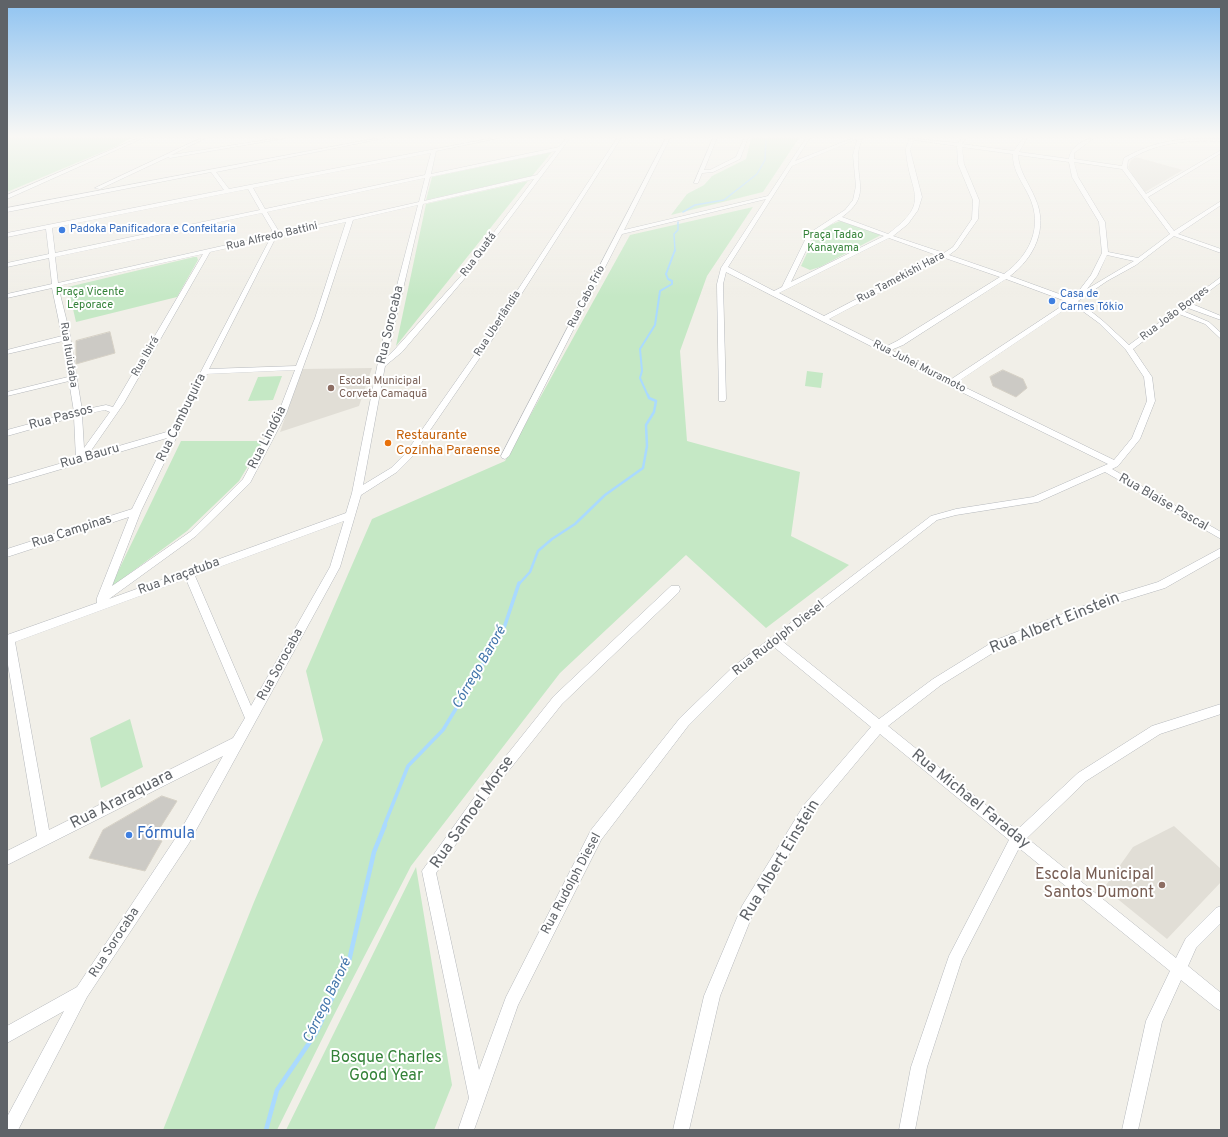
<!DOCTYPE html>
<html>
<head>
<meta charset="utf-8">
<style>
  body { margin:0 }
  #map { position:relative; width:1228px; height:1137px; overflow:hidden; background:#f1efe8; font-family:Overpass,sans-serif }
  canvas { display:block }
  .frame { position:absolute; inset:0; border:8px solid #5f6368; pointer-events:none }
</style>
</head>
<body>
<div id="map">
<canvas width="1228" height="1137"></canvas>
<div class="frame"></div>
</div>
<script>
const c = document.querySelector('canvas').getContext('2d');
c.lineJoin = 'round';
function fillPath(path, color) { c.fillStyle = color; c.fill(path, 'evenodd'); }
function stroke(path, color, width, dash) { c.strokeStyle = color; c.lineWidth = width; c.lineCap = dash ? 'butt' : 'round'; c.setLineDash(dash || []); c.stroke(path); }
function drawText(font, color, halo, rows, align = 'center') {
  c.font = font + ' Overpass,sans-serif'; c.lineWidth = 4; c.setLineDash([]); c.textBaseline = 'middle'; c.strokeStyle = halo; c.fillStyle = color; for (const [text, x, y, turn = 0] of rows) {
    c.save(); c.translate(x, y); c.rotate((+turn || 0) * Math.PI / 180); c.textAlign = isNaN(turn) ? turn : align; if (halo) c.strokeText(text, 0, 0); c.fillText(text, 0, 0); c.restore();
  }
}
const education = new Path2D(`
  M1136 157 1183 170 1145 192 1132 175 1128 167 1131 160Z
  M372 368 359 406 280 432 302 369Z
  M1174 826 1221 869V882L1167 939 1104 888 1133 847Z`);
const green = new Path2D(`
  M7 138H131L117 146 7 192Z
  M751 138H799L763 192 671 215 687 194 704 185 712 176 746 159Z
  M552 152 532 176 426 200 432 177Z
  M528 181 396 346 426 204Z
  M753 207 707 276 680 351 687 441 800 472 791 536 849 565 766 628 686 555 560 673 411 866 334 1015 277 1130H163L254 902 323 740 306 671 372 519 505 461 630 235Z
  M840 221 881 235 820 267 810 270 801 266 815 236 821 229Z
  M194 257H197L198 260 177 297 76 322 68 287Z
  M807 371 823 373 821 388 805 386Z
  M282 376 273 400 248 401 258 377Z
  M181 441H263L239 481 187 531 110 588Z
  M130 719 143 767 101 788 90 738Z
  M416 867 452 1085 434 1130H286Z`);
const streamFar4 = new Path2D(`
  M683 212 695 205 724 200 757 174 765 160 766 138
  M675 251 674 234 678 230V222`);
const streamFar3 = new Path2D(`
  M648 396 640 378 642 371 640 349 655 325 660 291 672 284V281L668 279 666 274 675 250`);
const streamFar2 = new Path2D(`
  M519 584 530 572 538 551 552 539 575 524 605 495 643 468 647 446 646 425 654 412 656 401 649 398 648 395`);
const streamFar1 = new Path2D(`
  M384 826 408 766 443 730 503 631 519 583`);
const stream = new Path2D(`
  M266 1130 277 1090 316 1033 349 961 374 852 385 825`);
const building = new Path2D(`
  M110 332 115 353 76 364V341Z
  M1003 370 1023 379 1027 388 1016 397 993 386 990 377Z
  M162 796 177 801 153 839 162 841 145 871 89 858 103 830Z`);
const minor = new Path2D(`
  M138 138H143L7 199V195Z
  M201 138H206L171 155 278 138H286L170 158 168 157 100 189 95 188Z
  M378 138H385L216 172 229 189 492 138H499L436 151 431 174 559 147 566 138H570L465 278 402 352 385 366 363 485 391 468 405 454 487 337 617 138H621L494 337 411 458 397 472 361 495 340 567 189 843 87 997 18 1130H7V1117L64 1011 7 1043V1026L77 987 179 833 223 756 7 865V851L37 836 7 659V635L97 603V598L129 517 7 557V549L132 509 167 438 7 485V479L76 459 74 417 7 436V430L74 412 69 381 7 396V392L68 377 63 341 7 354V350L62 336 52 288 7 298V294L52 284 49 258 7 267V263L49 254 46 229 7 237V233L224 190 211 172 7 212V208ZM556 151 537 175 424 201 430 177ZM431 153 425 175 265 209 253 188ZM425 178 419 202 277 234 278 230 267 212ZM534 179 461 276 396 348 387 357 423 204ZM248 189 260 210 55 253 52 228ZM418 205 381 347 352 493 346 513 109 599 196 536 250 483 286 414 321 318 353 220ZM262 213 272 230 271 235 58 283 55 257ZM346 222 315 318 296 366 209 369 276 237ZM270 239 170 431 88 455 124 403 210 252ZM203 254 113 407 106 405 82 410 69 330 58 286ZM295 370 278 414 243 479 190 532 112 586 141 511 207 374ZM105 410 110 412 84 448 82 415ZM344 521 330 567 251 706 195 576ZM186 579 245 718 233 738 49 830 15 642Z
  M666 138H670L624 230 768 196 806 138H810L795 161 853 138H862C861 143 858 149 858 156 857 184 870 197 842 217L888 234C932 201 910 195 906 152 905 147 909 142 909 138L958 143 962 138H966L962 144 1014 151 1023 138H1027L1019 152 1069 159C1070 148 1084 138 1094 138L1074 153V159L1122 166 1124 158C1155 140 1186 137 1221 139V141C1187 140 1158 142 1128 160L1127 168 1146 194 1221 150V153L1148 197 1174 231 1221 201V205L1178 234 1221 249V253L1174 236 1136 265 1107 281 1078 301 1103 321 1129 345 1221 277V282L1192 304 1221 316V320L1188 308 1183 311 1209 322 1221 333V339L1205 324 1179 314 1133 349 1152 377 1155 401 1140 439 1118 466 1112 469 1221 532V539L1105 472 1038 502 956 515 937 520 782 641 879 719 933 679 996 640 1096 601 1158 582 1221 548V556L1165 588 1103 607 1004 646 941 685 888 726 1017 830 1078 773 1152 726 1221 704V714L1160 734 1086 781 1027 838 1176 958 1186 938 1216 908 1221 906V923L1196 948 1188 966 1221 993V1011L1216 1008 1181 980 1162 1022 1138 1130H1122L1146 1021 1170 971 1019 848 962 959 927 1067 915 1130H899L911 1067 949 956 1009 840 880 734 814 813 752 916 720 996 689 1130H673L704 996 742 906 804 805 871 727 774 647 742 672 688 726 601 840 518 1005 474 1130H458L469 1098 422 871 486 781 554 696 671 586H679L680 589 679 592 562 704 494 789 436 873 479 1070 506 997 591 830 680 718 734 666 931 516 956 509 1033 497 1108 464 947 385 726 272 723 284 726 399 725 401H719L717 284 721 268 766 199 622 234 509 456 505 459 502 458 501 456ZM857 139 853 155 856 186 853 200 845 210 808 234 782 287 774 291 728 267 792 166ZM914 140 957 146 958 164 973 200 972 219 953 247 944 253 893 236 908 224 918 210 922 197 910 150ZM962 147 1013 154C1012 170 1023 183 1029 196 1044 227 1029 256 1004 274L949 255 957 249 978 219 979 200 964 164ZM1018 155 1069 162 1072 177 1099 222 1102 253 1091 275 1078 292 1080 294 1073 299 1010 276C1034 258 1049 228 1035 198 1029 183 1019 172 1018 155ZM1074 162 1122 169 1170 234 1138 258 1108 252 1105 222 1078 177ZM838 220 884 236 791 282 813 236ZM889 238 939 256 824 316 779 293ZM1107 255 1134 261 1087 289 1097 276ZM945 258 1000 277 897 341 885 347 829 319ZM1006 279 1068 302 950 380 891 350 903 345ZM1073 304 1099 323 1126 350 1144 377 1147 401 1132 438 1114 460 956 383Z
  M713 138H717L704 170H710L736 157 744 138H748L740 159 713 172 702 173 698 183H694Z`);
const markers = [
  [62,230,4,"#3f7fe0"],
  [1052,301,4,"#3f7fe0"],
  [331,388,4,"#8d6e63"],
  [388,443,4,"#e8710a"],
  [129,835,4,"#3f7fe0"],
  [1162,885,4,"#8d6e63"]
];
const farShopnames = [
  ["Padoka Panificadora e Confeitaria",70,230],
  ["Casa de",1060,295],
  ["Carnes Tókio",1060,308]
];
const farParknames = [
  ["Praça Tadao",833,236],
  ["Kanayama",833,249],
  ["Praça Vicente",90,293],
  ["Leporace",90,306]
];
const farStreetnames = [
  ["Rua Alfredo Battini",272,237,-13],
  ["Rua Quatá",479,255,-53],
  ["Rua Tamekishi Hara",901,278,-28],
  ["Rua Cabo Frio",587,297,-63],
  ["Rua João Borges",1175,314,-37],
  ["Rua Uberlândia",498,324,-57],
  ["Rua Ituiutaba",68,355,81],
  ["Rua Ibirá",146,357,-60],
  ["Rua Juhei Muramoto",919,367,27]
];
const farEducationnames = [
  ["Escola Municipal",339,382],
  ["Corveta Camaquã",339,395]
];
const streetNames = [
  ["Rua Sorocaba",391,325,-77],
  ["Rua Passos",61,418,-15],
  ["Rua Cambuquira",182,418,-64],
  ["Rua Lindóia",268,438,-63],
  ["Rua Bauru",90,457,-16],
  ["Rua Blaise Pascal",1163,503,30],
  ["Rua Campinas",72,532,-18],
  ["Rua Araçatuba",179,577,-20],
  ["Rua Rudolph Diesel",779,639,-38],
  ["Rua Sorocaba",281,665,-61],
  ["Rua Rudolph Diesel",572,884,-62],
  ["Rua Sorocaba",115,943,-57]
];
const foodNames = [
  ["Restaurante",396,436],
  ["Cozinha Paraense",396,451]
];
const waterNames = [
  ["Córrego Baroré",480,668,-60],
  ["Córrego Baroré",328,1001,-64]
];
const nearStreetnames = [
  ["Rua Albert Einstein",1055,624,-22],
  ["Rua Araraquara",122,800,-27],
  ["Rua Michael Faraday",970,800,39],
  ["Rua Samoel Morse",473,813,-55],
  ["Rua Albert Einstein",781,861,-59]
];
const nearShopnames = [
  ["Fórmula",137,835]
];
const nearEducationnames = [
  ["Escola Municipal",1154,876],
  ["Santos Dumont",1154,894]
];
const nearParknames = [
  ["Bosque Charles",386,1059],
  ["Good Year",386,1077]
];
fillPath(education, '#e1ded6');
fillPath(green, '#c5e8c5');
stroke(streamFar4, '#aadaff', 1.5);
stroke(streamFar3, '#aadaff', 2);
stroke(streamFar2, '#aadaff', 2.5);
stroke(streamFar1, '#aadaff', 3.5);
stroke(stream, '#aadaff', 4.5);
fillPath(building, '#cccac5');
stroke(building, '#d6d1c6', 1);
stroke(minor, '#b5b8bc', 1);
fillPath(minor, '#fff');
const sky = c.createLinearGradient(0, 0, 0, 297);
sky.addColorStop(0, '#8fc3f1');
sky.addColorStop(0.46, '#f9f8f5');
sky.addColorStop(1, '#f9f8f500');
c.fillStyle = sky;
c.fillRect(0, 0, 1228, 297);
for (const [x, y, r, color] of markers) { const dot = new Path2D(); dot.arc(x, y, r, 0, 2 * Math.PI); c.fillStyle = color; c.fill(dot); stroke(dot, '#fff', 1.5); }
drawText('11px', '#366cbe', '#fff', farShopnames, 'left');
drawText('11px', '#348238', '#fff', farParknames);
drawText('11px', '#5f6368', '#fff', farStreetnames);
drawText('11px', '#785e54', '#fff', farEducationnames, 'left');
drawText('13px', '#5f6368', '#fff', streetNames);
drawText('13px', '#c56008', '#fff', foodNames, 'left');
drawText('italic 14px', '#4174aa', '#fff', waterNames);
drawText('16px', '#5f6368', '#fff', nearStreetnames);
drawText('16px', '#366cbe', '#fff', nearShopnames, 'left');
drawText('16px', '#785e54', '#fff', nearEducationnames, 'right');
drawText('16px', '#348238', '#fff', nearParknames);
</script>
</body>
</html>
